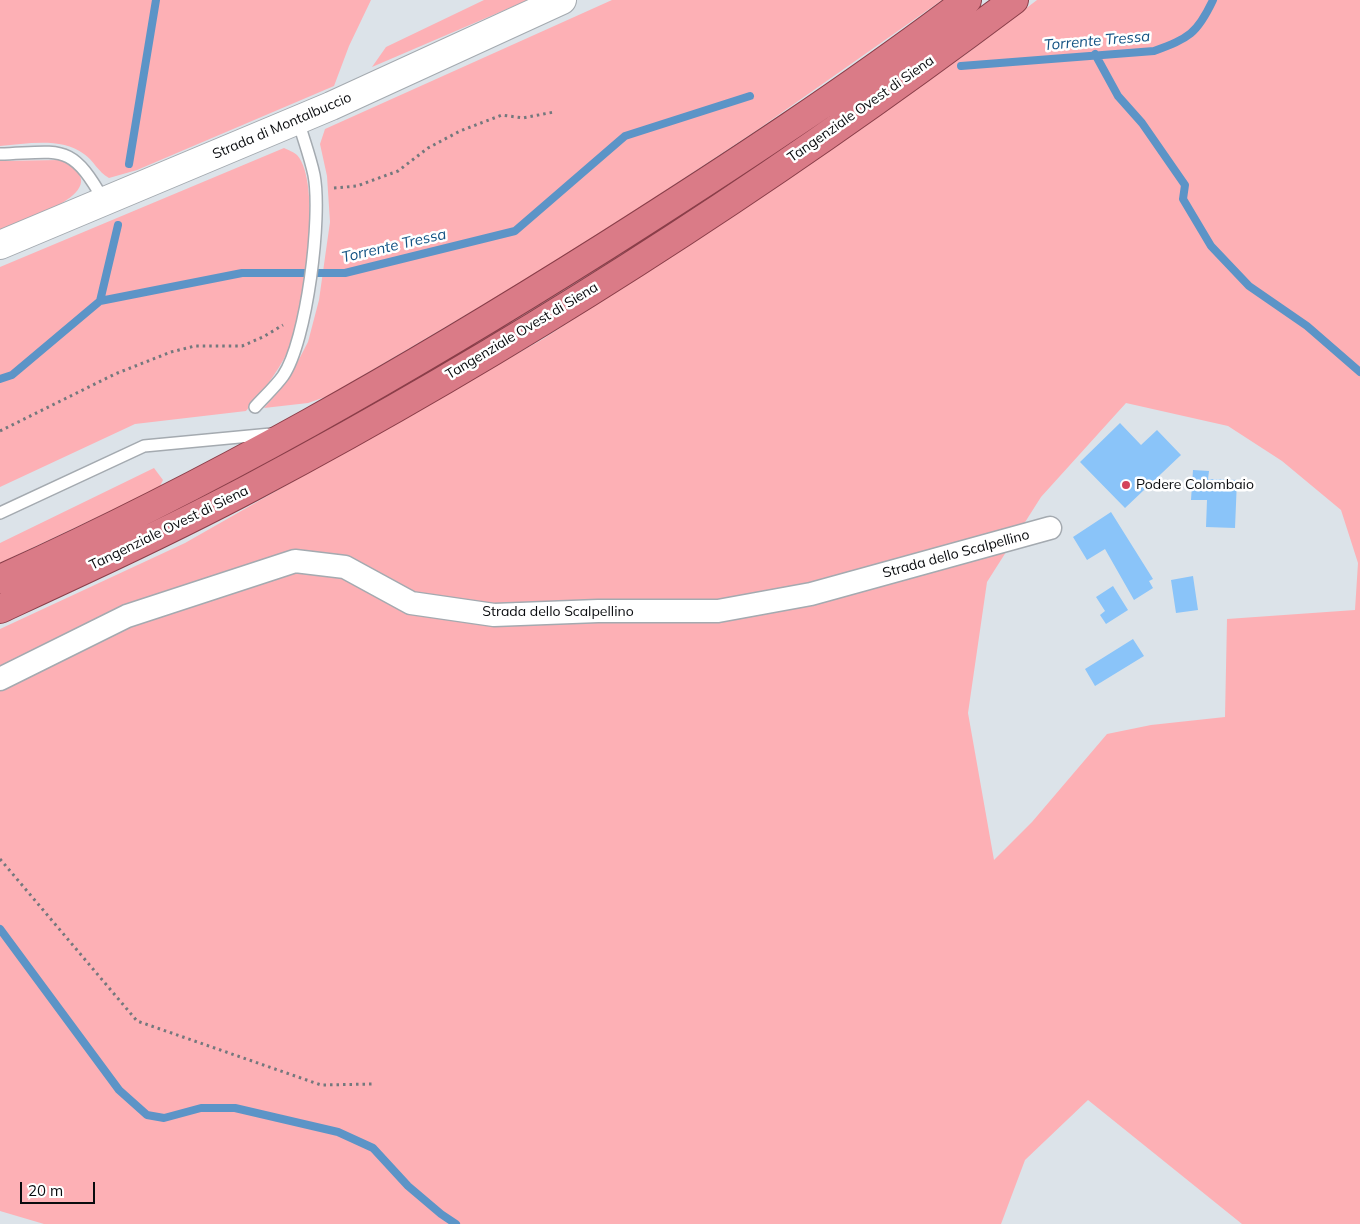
<!DOCTYPE html>
<html>
<head>
<meta charset="utf-8">
<style>
  body { margin:0 }
  #map { position:relative; width:1360px; height:1224px; overflow:hidden; background:#dce3e9; font-family:Mulish,sans-serif }
  canvas { display:block }
  .scale { position:absolute; left:20px; top:1182px; width:75px; height:22px; box-sizing:border-box; border:2px solid #090b0e; border-top:0; padding-left:6px; font-size:15px; line-height:18px; white-space:nowrap; color:#090b0e; -webkit-text-stroke:4px #fff; paint-order:stroke }
</style>
</head>
<body>
<div id="map">
<canvas width="1360" height="1224"></canvas>
<div class="scale">20 m</div>
</div>
<script>
const c = document.querySelector('canvas').getContext('2d');
c.lineJoin = 'round';
function fillPath(path, color) { c.fillStyle = color; c.fill(path, 'evenodd'); }
function stroke(path, color, width, dash) { c.strokeStyle = color; c.lineWidth = width; c.lineCap = dash ? 'butt' : 'round'; c.setLineDash(dash || []); c.stroke(path); }
function drawText(font, color, halo, rows, align = 'center') {
  c.font = font + ' Mulish,sans-serif'; c.lineWidth = 5; c.setLineDash([]); c.textBaseline = 'middle'; c.strokeStyle = halo; c.fillStyle = color; for (const [text, x, y, turn = 0] of rows) {
    c.save(); c.translate(x, y); c.rotate((+turn || 0) * Math.PI / 180); c.textAlign = isNaN(turn) ? turn : align; if (halo) c.strokeText(text, 0, 0); c.fillText(text, 0, 0); c.restore();
  }
}
const green = new Path2D(`
  M0 0H371L349 46 334 86 137 170 109 178C98 172 94 161 84 154 61 137 27 144 0 146Z
  M484 0H528L372 67 386 47Z
  M612 0H942L757 130 645 204 537 273 328 396 308 403 264 408 288 380 308 342 319 300 330 222 327 176 320 144 325 129Z
  M1037 0H1360V1224H1242L1088 1100 1025 1160 1001 1224H44L0 1211V629L185 543 543 339 802 170 969 52ZM1126 403 1228 426 1282 461 1341 510 1358 563 1355 610 1227 619 1225 717 1151 725 1107 734 1032 822 994 860 968 713 987 582 1041 497Z
  M284 148C288 150 294 152 297 155 322 182 304 304 293 338 283 367 265 388 246 411L135 424 0 487V267Z
  M60 160C124 190 25 219 0 230V161Z
  M154 468 163 480 159 488 0 563V543Z`);
const stream = new Path2D(`
  M1095 54 1118 96 1142 123 1185 185 1183 199 1211 246 1249 286 1307 326 1360 372
  M961 66 1154 51C1189 38 1197 34 1213 0
  M129 164 156 0
  M100 301 118 225
  M0 379 12 375 100 301 242 273H345L515 231 625 136 750 96
  M0 929 119 1090 147 1115 164 1118 201 1108H235L338 1132 373 1148 408 1186 441 1214 456 1224`);
const building = new Path2D(`
  M1120 423 1141 445 1157 430 1181 455 1125 508 1080 462Z
  M1193 470 1209 471 1208 479 1237 480 1235 528 1206 527 1207 500H1191Z
  M1111 512 1153 579 1149 581 1153 588 1134 600 1105 549 1087 560 1073 537Z
  M1193 576 1198 610 1176 613 1171 580Z
  M1113 586 1128 610 1106 624 1100 615 1105 611 1096 597Z
  M1133 639 1144 656 1095 686 1085 669Z`);
const path = new Path2D(`
  M334 188 357 186 398 171 428 148 460 131 502 115 523 118 554 112
  M0 431 115 374 171 352 195 346H242L263 337 283 325
  M0 859 137 1021 321 1085 372 1084`);
const service = new Path2D(`
  M0 154C62 152 71 142 104 201
  M255 407C264 397 275 387 283 376 307 341 322 216 314 175 310 156 303 138 298 120
  M0 513 144 446 271 434`);
const minor = new Path2D(`
  M0 679 127 616 295 561 345 567 411 603 494 615 598 611H718L811 594 1050 528`);
const tertiary = new Path2D(`
  M0 245 331 106 562 0`);
const trunk = new Path2D(`
  M0 579C211 484 411 369 606 246 729 168 851 88 967 0
  M0 609C84 570 169 531 252 487 518 346 773 181 1014 0`);
const markers = [
  [1126,485,5,"#d3435b"]
];
const streetNames = [
  ["Tangenziale Ovest di Siena",861,109,-35],
  ["Strada di Montalbuccio",282,126,-23],
  ["Tangenziale Ovest di Siena",522,331,-31],
  ["Tangenziale Ovest di Siena",169,528,-26],
  ["Strada dello Scalpellino",956,554,-15],
  ["Strada dello Scalpellino",558,612]
];
const poiNames = [
  ["Podere Colombaio",1136,485]
];
const waterNames = [
  ["Torrente Tressa",1097,41,-5],
  ["Torrente Tressa",394,246,-13]
];
fillPath(green, '#fdb0b5');
stroke(stream, '#5c94c7', 8);
fillPath(building, '#8ac4f9');
stroke(service, '#a4aab0', 14);
stroke(minor, '#a4aab0', 25);
stroke(tertiary, '#a4aab0', 30);
stroke(trunk, '#8a3e49', 30);
stroke(path, '#74787d', 3, [2.5, 4]);
stroke(service, '#fff', 11);
stroke(minor, '#fff', 22);
stroke(tertiary, '#fff', 28);
stroke(trunk, '#da7b87', 28);
for (const [x, y, r, color] of markers) { const dot = new Path2D(); dot.arc(x, y, r, 0, 2 * Math.PI); c.fillStyle = color; c.fill(dot); stroke(dot, '#fff', 2); }
drawText('14px', '#090b0e', '#fff', streetNames);
drawText('14px', '#090b0e', '#fff', poiNames, 'left');
drawText('italic 15px', '#125283', '#fff', waterNames);
</script>
</body>
</html>
